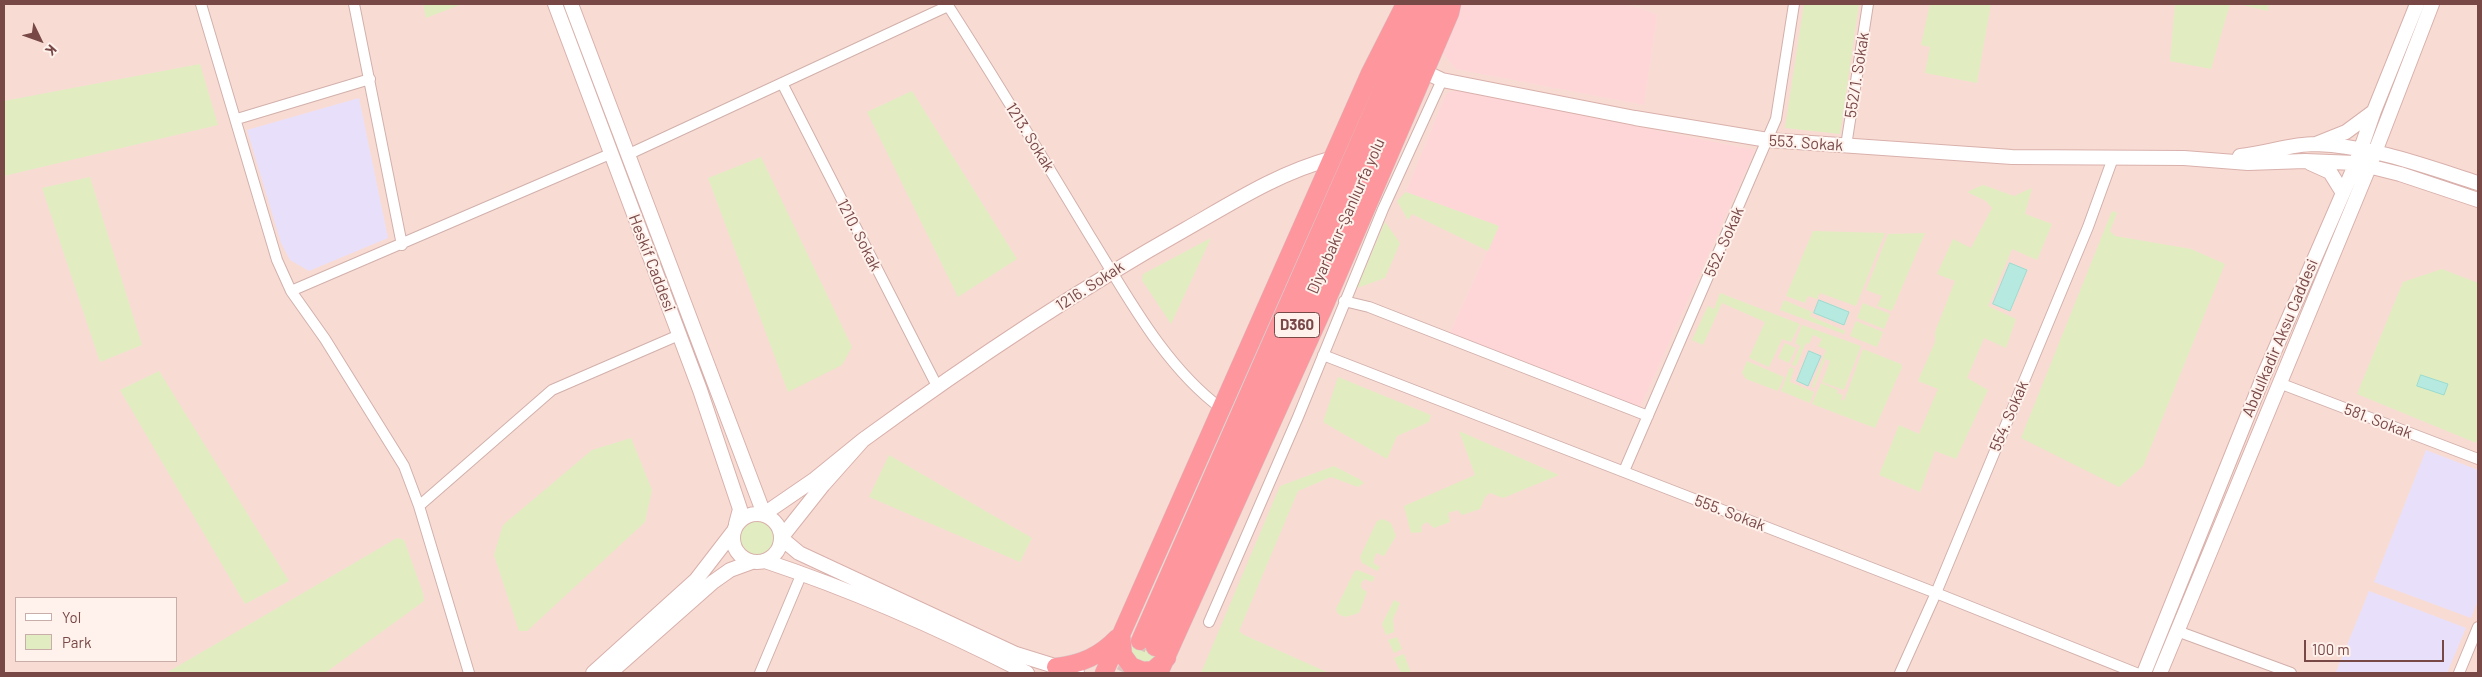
<!DOCTYPE html>
<html>
<head>
<meta charset="utf-8">
<style>
  body { margin:0 }
  #map { position:relative; width:2482px; height:677px; overflow:hidden; background:#feebe3; font-family:Barlow,sans-serif }
  canvas { display:block }
  .frame { position:absolute; inset:0; border:5px solid #784847; pointer-events:none }
  .legend { position:absolute; left:15px; top:597px; width:162px; height:65px; box-sizing:border-box; background:#fff1eb; border:1px solid #c9ada9; margin:0; padding:6px 9px; list-style:none; font-size:15px; color:#784847 }
  .legend li { display:flex; align-items:center; gap:10px; height:25px }
  .legend b { width:25px; border:1px solid #c9ada9 }
  .north { position:absolute; left:15px; top:15px; width:50px; height:50px; -webkit-text-stroke:4px #fff1eb; paint-order:stroke; rotate:132deg; font-size:14px; font-weight:700; line-height:20px; text-align:center; color:#784847 }
  .north::after { content:''; display:block; margin:auto; width:18px; height:22px; background:#784847; clip-path:polygon(50% 0,100% 100%,50% 72%,0 100%) }
  .scale { position:absolute; left:2304px; top:640px; width:140px; height:22px; box-sizing:border-box; border:2px solid #784847; border-top:0; padding-left:6px; font-size:15px; line-height:18px; white-space:nowrap; color:#784847; -webkit-text-stroke:4px #fff1eb; paint-order:stroke }
</style>
</head>
<body>
<div id="map">
<canvas width="2482" height="677"></canvas>
<div class="frame"></div>
<ul class="legend">
<li><b style="height:6px;background:#fff"></b>Yol</li>
<li><b style="height:14px;background:#e1edc1"></b>Park</li>
</ul>
<div class="north">K</div>
<div class="scale">100 m</div>
</div>
<script>
const c = document.querySelector('canvas').getContext('2d');
c.lineJoin = 'round';
function fillPath(path, color) { c.fillStyle = color; c.fill(path, 'evenodd'); }
function stroke(path, color, width, dash) { c.strokeStyle = color; c.lineWidth = width; c.lineCap = dash ? 'butt' : 'round'; c.setLineDash(dash || []); c.stroke(path); }
function drawText(font, color, halo, rows, align = 'center') {
  c.font = font + ' Barlow,sans-serif'; c.lineWidth = 4; c.setLineDash([]); c.textBaseline = 'middle'; c.strokeStyle = halo; c.fillStyle = color; for (const [text, x, y, turn = 0] of rows) {
    c.save(); c.translate(x, y); c.rotate((+turn || 0) * Math.PI / 180); c.textAlign = isNaN(turn) ? turn : align; if (halo) c.strokeText(text, 0, 0); c.fillText(text, 0, 0); c.restore();
  }
}
const residential = new Path2D(`
  M4 4H2478V673H4ZM16 598H176V661H16Z`);
const commercial = new Path2D(`
  M1460 4H1620L1640 8 1657 15 1644 105 1456 69 1440 50Z
  M1455 90 1755 150 1640 407 1450 333 1499 226 1406 192 1446 94Z`);
const education = new Path2D(`
  M359 98 388 238 309 271 290 260 281 243 247 130Z
  M2426 450 2478 470V600L2471 618 2374 582Z
  M2369 591 2466 628 2447 673 2336 672Z`);
const green = new Path2D(`
  M423 4H462L426 18Z
  M1804 4H1859L1840 134 1785 128Z
  M1930 4H1991L1977 83 1925 73 1930 47 1921 45Z
  M2175 4H2230L2211 69 2170 61Z
  M2238 4H2269L2268 11Z
  M200 64 218 125 4 176V101Z
  M912 91 1017 259 958 297 867 112Z
  M761 157 852 347 842 365 788 392 708 178Z
  M90 177 142 345 100 362 42 188Z
  M1983 185 2014 196 2032 188 2025 214 2052 224 2037 260 2012 249 1988 306 2016 319 2006 348 1984 338 1967 378 1988 390 1956 459 1935 451 1920 492 1879 475 1899 425 1919 434 1938 389 1918 381 1935 342V332L1955 281 1937 274 1953 239 1971 248 1992 208 1986 201 1967 192Z
  M1406 192 1499 226 1488 251 1412 214 1408 220 1397 201Z
  M2112 211 2117 213 2110 231 2115 236 2191 249 2225 264 2143 466 2119 487 2021 438Z
  M1385 222 1400 243 1385 278 1357 288Z
  M1813 231 1885 233 1856 306 1820 293 1817 299 1808 296 1805 303 1786 296Z
  M1925 233 1892 311 1877 306 1882 296 1866 290 1888 234Z
  M1211 238 1171 324 1142 280 1143 274Z
  M2442 269 2478 283V436L2476 443 2357 394 2403 282Z
  M1720 293 1800 324 1791 342 1782 339 1769 367 1749 358 1765 322 1722 303 1703 345 1692 340 1708 306 1714 309Z
  M1784 300 1812 312 1810 316 1845 331 1844 334 1780 310Z
  M1863 303 1890 314 1884 329 1857 318Z
  M1856 321 1883 332 1877 347 1850 336Z
  M1802 325 1861 346 1844 390 1822 382 1830 361 1825 359 1814 388 1812 387 1826 350 1818 346 1822 339 1813 335 1809 344 1806 343 1796 366 1792 365 1800 346 1795 343Z
  M1785 343 1796 348 1789 363 1778 358Z
  M1863 349 1901 364 1902 367 1875 428 1812 404 1821 383 1838 390 1837 393 1843 395 1841 399 1844 401Z
  M1747 361 1784 377 1778 391 1746 379 1742 373Z
  M1790 367 1794 369 1790 382 1814 392 1810 403 1781 391Z
  M159 371 289 581 245 604 120 390Z
  M1338 377 1431 415 1429 422 1397 436 1387 459 1323 422Z
  M1459 431 1559 475 1503 498 1490 493 1485 497 1480 509 1462 515 1458 510 1448 513 1450 522 1434 528 1427 522 1421 526 1422 532 1411 533 1404 506 1475 475Z
  M631 438 652 490 645 522 527 631H519L494 555 503 525 592 450Z
  M889 455 1032 538 1020 562 869 497Z
  M1334 466 1359 479 1364 483 1358 487 1331 477 1298 491 1239 631 1244 635 1329 673H1201L1280 486Z
  M737 537a20 20 0 1 1 40 0a20 20 0 1 1-40 0Z
  M1383 519 1391 523 1396 536 1384 556 1376 553 1373 563 1380 567 1377 571 1362 563 1360 557 1377 521Z
  M397 538 404 540 423 593 424 601 325 673H166Z
  M1358 570 1375 577 1372 582 1365 579 1361 583V588L1367 592 1359 613 1345 617 1338 614 1336 609 1354 572Z
  M1394 600 1400 603 1393 619 1394 632 1386 635 1382 624Z
  M1397 637 1402 649 1394 653 1388 640Z
  M1128 640 1160 653 1153 660 1145 662 1132 657Z
  M1404 654 1411 673H1401L1394 658Z`);
const water = new Path2D(`
  M2010 263 2027 270 2010 311 1993 304Z
  M1819 300 1849 312 1844 325 1814 313Z
  M1809 351 1821 356 1808 386 1797 381Z
  M2421 375 2448 384 2444 395 2417 386Z`);
const highwayTunnel = new Path2D(`
  M1125 673 1140 641`);
const street = new Path2D(`
  M201 4 277 260 291 291 325 339 404 466 419 506 469 673
  M354 4 402 245
  M947 4C996 80 1043 158 1090 236 1128 297 1164 366 1222 409
  M782 83 937 386
  M237 119 370 79
  M1846 146 1868 4
  M627 155 948 6
  M291 291 610 154
  M1344 301 1369 307 1648 416
  M1323 355 1936 593 2136 673
  M2279 383 2478 459
  M1624 471 1776 119 1794 4
  M419 506 552 390 679 335
  M1209 622 1298 417 1383 209 1442 80
  M2177 631 2291 673
  M760 673 802 573
  M1900 673 1936 593 2088 227 2113 158
  M2459 673 2478 627`);
const secondary = new Path2D(`
  M555 4 700 390 740 509 736 524
  M571 4 764 514 815 479 863 440 823 485 781 538 799 553 1016 654 1077 673
  M1425 72 1442 80 1635 118 1768 140 2012 157 2184 158 2248 163 2305 161 2356 163 2400 174 2478 200
  M2316 144 2346 132 2373 112
  M2240 156C2265 154 2290 144 2315 144 2372 146 2425 166 2478 183
  M2310 163 2330 172 2343 193
  M863 440C967 364 1074 292 1186 229 1235 201 1278 173 1333 158
  M733 538a24 24 0 1 1 48 0a24 24 0 1 1-48 0Z
  M765 561C855 591 943 630 1027 673
  M593 673 696 580 733 532
  M610 673 713 582 730 570 752 562
  M2144 673 2264 375 2356 163 2374 111 2417 4
  M2160 673 2370 165 2432 4`);
const highway = new Path2D(`
  M1121 634 1123 655 1131 666 1143 671 1153 670 1167 658
  M1140 641 1420 4
  M1155 647 1439 4
  M1056 667C1081 664 1100 656 1117 638
  M1104 673 1370 73 1405 4
  M1159 673 1323 309 1450 13 1452 4`);
const shields = [
  [1297,325,45]
];
const shieldNames = [
  ["D360",1297,325]
];
const streetNames = [
  ["552/1. Sokak",1857,75,-81],
  ["1213. Sokak",1030,137,58],
  ["553. Sokak",1806,143,4],
  ["Diyarbakır-Şanlıurfa yolu",1346,216,-66],
  ["1210. Sokak",859,235,63],
  ["552. Sokak",1724,242,-66],
  ["Heskif Caddesi",652,263,69],
  ["1216. Sokak",1090,286,-33],
  ["Abdulkadir Aksu Caddesi",2280,338,-67],
  ["554. Sokak",2009,416,-67],
  ["581. Sokak",2378,421,21],
  ["555. Sokak",1730,513,21]
];
fillPath(residential, '#f8dcd4');
fillPath(commercial, '#ffd6d8');
fillPath(education, '#e8e0fa');
fillPath(green, '#e1edc1');
fillPath(water, '#b6e9e0');
stroke(water, '#9cdcd0', 1);
stroke(highwayTunnel, '#dcc2bc', 18, [18, 9]);
stroke(street, '#d2b0ab', 12);
stroke(secondary, '#d9b0ab', 16);
stroke(highway, '#d9cccb', 19);
stroke(street, '#fff', 10);
stroke(secondary, '#fff', 14);
stroke(highway, '#fd969d', 18);
for (const [x, y, w] of shields) { const box = new Path2D(); box.roundRect(x - w / 2, y - 12.5, w, 25, 4); c.fillStyle = '#fff1eb'; c.fill(box); stroke(box, '#784847', 1); }
drawText('bold 15px', '#784847', null, shieldNames);
drawText('16px', '#784847', '#fff1eb', streetNames);
</script>
</body>
</html>
